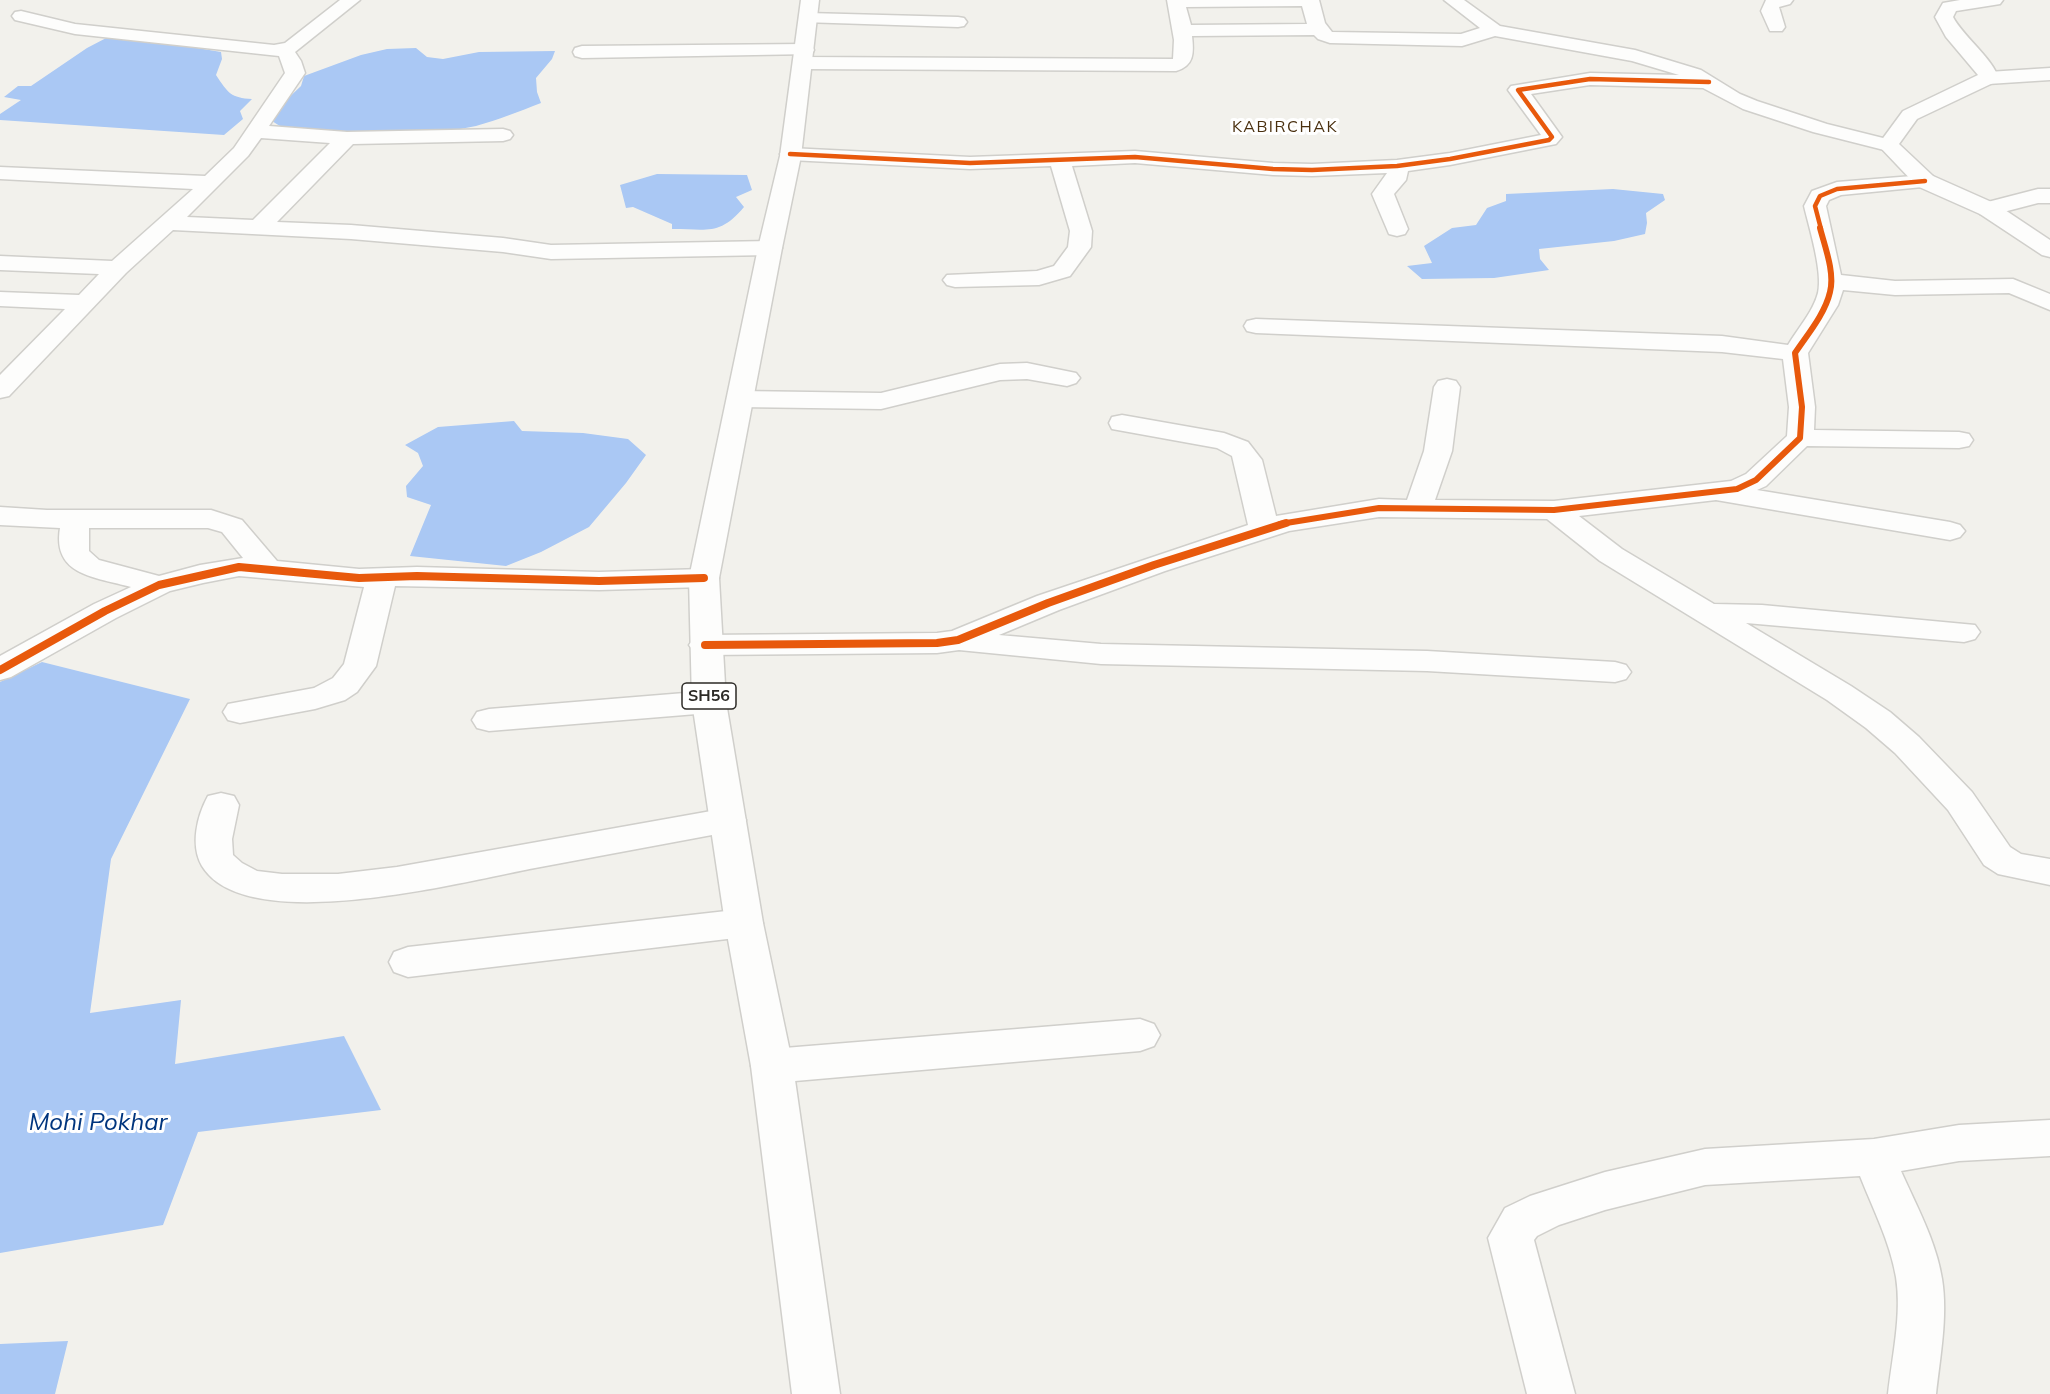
<!DOCTYPE html>
<html>
<head>
<meta charset="utf-8">
<style>
  body { margin:0 }
  canvas { display:block; background:#f2f1ec }
</style>
</head>
<body>
<canvas width="2050" height="1394"></canvas>
<script>
const c = document.querySelector('canvas').getContext('2d');
c.lineJoin = 'round';
function fillPath(path, color) { c.fillStyle = color; c.fill(path, 'evenodd'); }
function stroke(path, color, width, dash) { c.strokeStyle = color; c.lineWidth = width; c.lineCap = dash ? 'butt' : 'round'; c.setLineDash(dash || []); c.stroke(path); }
function drawText(font, color, halo, rows, align = 'center') {
  c.font = font + ' Mulish,sans-serif'; c.lineWidth = 6; c.setLineDash([]); c.textBaseline = 'middle'; c.strokeStyle = halo; c.fillStyle = color; for (const [text, x, y, turn = 0] of rows) {
    c.save(); c.translate(x, y); c.rotate((+turn || 0) * Math.PI / 180); c.textAlign = isNaN(turn) ? turn : align; if (halo) c.strokeText(text, 0, 0); c.fillText(text, 0, 0); c.restore();
  }
}
const water = new Path2D(`
  M110 36 156 41 221 52 222 59 216 75C228 93 231 98 252 99L240 111 243 119 224 135 0 120V114L21 100 4 97 18 86H31L87 48Z
  M416 48 427 57 443 59 479 52 555 51 552 59 536 78 537 92 541 103C520 111 498 120 476 126 418 139 342 131 283 128L272 121 282 104 301 86 304 76 361 55 387 49Z
  M657 174 747 175 752 190 736 197 744 207C720 236 707 229 672 229V224L633 207 626 208 620 185Z
  M1613 189 1663 194 1665 200 1646 213 1647 223 1645 234 1614 241 1539 249 1540 259 1549 270 1494 278 1422 279 1407 266 1432 263 1424 246 1452 228 1476 225 1487 208 1506 201V194Z
  M514 421 522 431 583 433 628 439 646 455 626 483 589 527 541 552 506 566 410 556 431 505 407 497 406 486 423 466 418 453 405 445 438 427Z
  M42 662 190 699 111 859 90 1013 181 1000 175 1064 344 1036 381 1110 198 1132 163 1225 0 1253V682Z
  M68 1341 55 1394H0V1344Z`);
const minor = new Path2D(`
  M340 0H360L295 52 301 61 305 73 269 126 347 132 503 129 510 131 513 135 510 139 503 141 353 144 277 222 351 225 503 238 551 245 770 241 778 243 782 248 778 253 770 255 551 259 503 252 351 239 173 230 126 273 9 396 0 398V375L65 309 0 306V292L79 295 99 274 0 270V256L112 261 193 189 0 179V167L205 176 234 148 285 73 279 56 75 34 15 20 12 16 15 12 21 11 75 24 274 45 285 43ZM261 138 330 143 253 220 187 217 248 156Z
  M1167 0H1319L1325 23 1332 32 1461 34 1480 28 1444 0H1464L1500 26 1635 50 1701 70 1740 94 1757 101 1827 124 1895 141 1898 145 1895 149 1888 151 1813 132 1743 109 1703 88 1590 85 1531 94 1562 137 1556 144 1450 165 1408 171 1406 180 1394 194 1408 229 1405 234 1397 236 1389 234 1372 194 1387 173 1312 176 1273 175 1135 163 1072 166 1092 231 1091 247 1070 276 1039 285 955 287 947 285 943 280 947 275 1037 271 1054 266 1068 247 1070 231 1051 166 970 169 790 160 783 158 780 154 783 150 790 148 970 157 1135 151 1273 163 1312 164 1397 160 1450 153 1541 135 1508 90 1511 86 1590 73 1679 75 1632 61 1495 36 1462 46 1330 43 1318 39 1314 35 1192 36C1194 53 1194 66 1176 71L803 69 796 67 794 63 796 59 803 57 1173 59 1174 40ZM1302 6 1307 24 1191 25 1186 7Z
  M1766 0H1793L1790 4 1779 7 1785 27 1782 31H1770L1761 11Z
  M808 13 958 17 964 18 967 22 964 26 958 27 802 22 799 18 802 14Z
  M805 44 812 46 814 50 812 54 582 58 575 56 573 52 575 48 582 46Z
  M2050 68V80L1988 84 1981 82 1978 78 1981 74 1988 72Z
  M1925 175 1933 176 1936 181 1933 186 1841 195 1829 200 1826 206 1841 275 1895 281 2013 279 2050 294V310L2009 293 1895 295 1843 290 1838 305 1808 353 1815 407 1814 430 1959 432 1969 434 1973 440 1969 446 1959 448 1807 446 1766 486 1757 490 1950 522 1960 525 1965 531 1960 537 1950 540 1716 500 1579 516 1622 549 1714 604 1762 605 1975 625 1980 632 1975 639 1964 642 1746 623 1851 686 1890 712 1919 737 1972 792 2010 847 2021 854 2050 859V885L1998 874 1984 865 1948 810 1895 753 1866 728 1827 700 1600 561 1547 519 1379 517 1289 531 1165 571 1059 610 999 635 1101 644 1427 651 1615 662 1626 665 1631 672 1626 679 1615 682 1427 671 1101 664 959 650 937 653 705 655 694 652 689 645 694 638 705 635 937 633 952 631 1037 596 1248 525 1232 456 1217 448 1112 429 1109 423 1112 417 1122 415 1224 433 1248 442 1262 460 1276 516 1379 499 1407 500 1424 451 1434 387 1438 381 1447 379 1456 381 1460 387 1452 451 1435 500 1554 501 1731 481 1746 474 1787 436 1789 407 1783 359 1722 352 1256 333 1247 331 1244 326 1247 321 1256 319 1722 336 1788 345C1798 328 1813 312 1818 293 1823 272 1809 227 1804 206L1812 191 1837 182Z
  M2038 189H2050V203H2038L1988 216 1980 214 1977 209 1980 204Z
  M1027 363 1076 373 1080 378 1076 383 1067 386 1027 379 1000 380 881 409 740 407 731 405 727 399 731 393 740 391 881 393 1000 364Z
  M0 507 47 510H211L242 520 277 561 359 569 417 567 599 572 704 569 715 572 719 578 715 584 704 587 599 590 395 586 376 666 357 692 345 700 315 709 240 723 228 720 223 712 228 704 314 688 333 678 344 664 364 587 239 576 203 583 170 591 116 618 11 677 0 680V656L94 604 131 587C96 577 52 576 60 528L0 525ZM89 528H208L222 532 243 558 200 565 159 576 99 560 89 551Z
  M709 691 721 694 726 702 721 710 709 713 489 731 477 728 472 720 477 712 489 709Z
  M221 793 234 796 239 805 232 839 233 855 242 863 257 871 282 874H338L397 867 728 808 741 811 746 820 741 829 728 832C664 844 599 856 535 868 465 881 246 939 202 866 190 845 197 816 208 796Z
  M744 909 757 913 763 923 757 933 744 937 408 977 394 972 389 962 394 952 408 947Z
  M1140 1019 1154 1024 1160 1035 1154 1046 1140 1051 772 1083 757 1078 751 1066 757 1054 772 1049Z
  M2050 1120V1156L1959 1161 1901 1171C1916 1205 1936 1241 1942 1279 1948 1316 1940 1357 1936 1394H1888C1892 1357 1902 1315 1896 1277 1890 1242 1873 1209 1860 1176L1705 1185 1605 1210 1559 1225 1537 1236 1534 1240 1575 1394H1527L1488 1238 1505 1208 1530 1196 1605 1172 1705 1149 1874 1139 1959 1125Z`);
const major = new Path2D(`
  M801 0H819L801 156 782 248 719 578 726 702 763 923 793 1066 840 1394H792L751 1066 725 923 692 702 689 578 758 248 780 156Z
  M1960 0H2003L2000 4 1994 5 1956 11 1953 17C1963 36 1995 61 1998 78L1995 82 1917 119 1899 144 1933 176 1996 204 2050 240V257L2042 255 1980 214 1917 186 1878 145 1903 111 1978 75 1946 37 1935 17 1943 3Z`);
const cyclewayFar2 = new Path2D(`
  M790 154 970 163 1135 157 1273 169 1312 170 1397 166 1450 159 1549 140 1552 137 1518 90 1590 79 1709 82
  M1821 229 1815 206 1820 196 1837 189 1925 181`);
const cyclewayFar1 = new Path2D(`
  M1280 524 1379 508 1554 510 1737 489 1756 480 1800 438 1802 407 1795 353C1807 335 1825 314 1830 292 1835 273 1825 247 1820 228`);
const cycleway = new Path2D(`
  M705 645 937 643 958 640 1048 603 1154 565 1286 523
  M0 670 105 611 159 585 239 567 359 578 417 576 599 581 704 578`);
const farNeighbourhoodnames = [
  ["KABIRCHAK",1285,127]
];
const shields = [
  [709,696,54]
];
const shieldNames = [
  ["SH56",709,696]
];
const nearWaternames = [
  ["Mohi Pokhar",98,1123]
];
fillPath(water, '#aac8f4');
stroke(minor, '#d0cfcb', 3);
stroke(major, '#d0cfcb', 3);
fillPath(minor, '#fdfdfc');
fillPath(major, '#fdfdfc');
stroke(cyclewayFar2, '#e8590c', 4.5);
stroke(cyclewayFar1, '#e8590c', 6);
stroke(cycleway, '#e8590c', 8);
c.letterSpacing = '1.5px';
drawText('16px', '#4a300f', '#fff', farNeighbourhoodnames);
c.letterSpacing = '0px';
for (const [x, y, w] of shields) { const box = new Path2D(); box.roundRect(x - w / 2, y - 13, w, 26, 4.5); c.fillStyle = '#fff'; c.fill(box); stroke(box, '#2c2a26', 1.5); }
drawText('bold 16px', '#2c2a26', null, shieldNames);
drawText('italic 24px', '#00357e', '#fff', nearWaternames);
</script>
</body>
</html>
